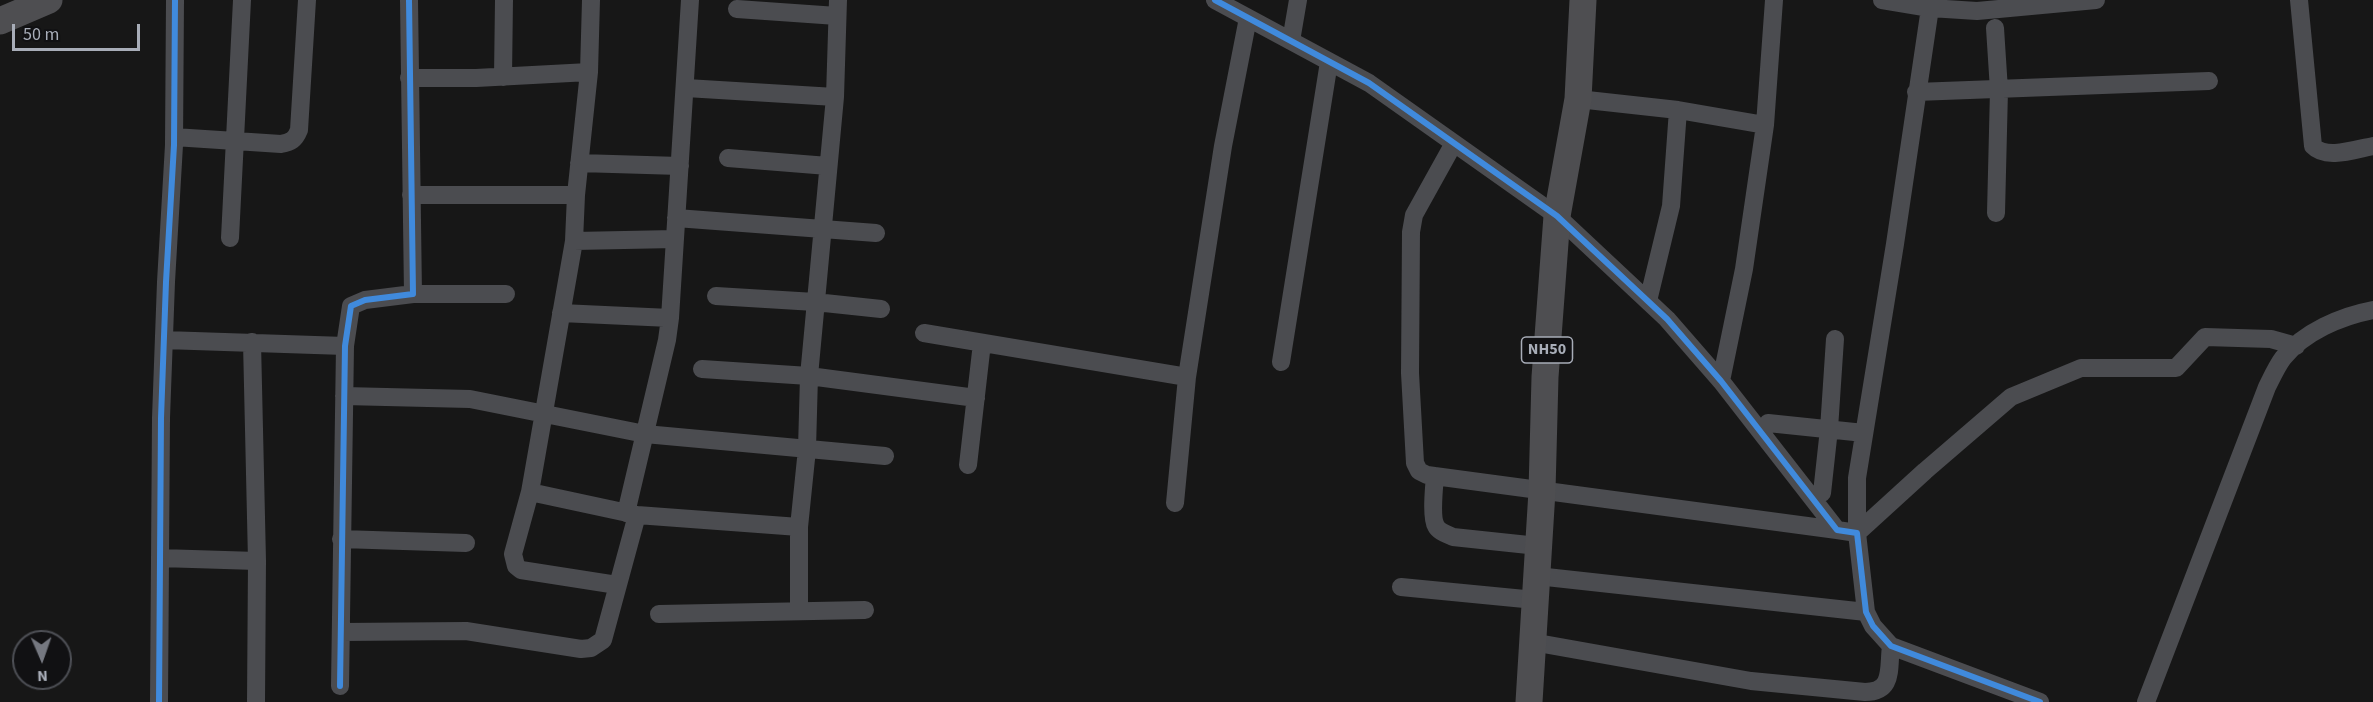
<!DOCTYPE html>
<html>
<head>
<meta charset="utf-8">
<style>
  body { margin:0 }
  #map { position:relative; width:2373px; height:702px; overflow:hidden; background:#171717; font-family:"Source Sans 3",sans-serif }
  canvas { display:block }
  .north { position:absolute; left:12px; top:630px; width:60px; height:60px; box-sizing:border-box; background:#111113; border:2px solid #4d4f55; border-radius:50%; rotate:178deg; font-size:16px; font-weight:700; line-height:24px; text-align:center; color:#a8adb8 }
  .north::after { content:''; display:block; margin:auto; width:21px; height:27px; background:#757880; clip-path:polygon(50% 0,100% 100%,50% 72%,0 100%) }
  .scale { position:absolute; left:12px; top:24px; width:128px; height:27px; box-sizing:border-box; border:3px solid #a8adb8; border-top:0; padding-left:8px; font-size:18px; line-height:21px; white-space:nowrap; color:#a8adb8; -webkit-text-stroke:4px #111113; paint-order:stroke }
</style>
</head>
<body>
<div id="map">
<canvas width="2373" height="702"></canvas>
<div class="north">N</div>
<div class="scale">50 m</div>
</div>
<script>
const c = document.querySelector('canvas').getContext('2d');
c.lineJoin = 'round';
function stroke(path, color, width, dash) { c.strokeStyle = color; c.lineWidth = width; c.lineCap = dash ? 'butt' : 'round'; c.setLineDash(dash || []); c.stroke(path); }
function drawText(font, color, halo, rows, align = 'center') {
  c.font = font + ' "Source Sans 3",sans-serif'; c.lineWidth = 4.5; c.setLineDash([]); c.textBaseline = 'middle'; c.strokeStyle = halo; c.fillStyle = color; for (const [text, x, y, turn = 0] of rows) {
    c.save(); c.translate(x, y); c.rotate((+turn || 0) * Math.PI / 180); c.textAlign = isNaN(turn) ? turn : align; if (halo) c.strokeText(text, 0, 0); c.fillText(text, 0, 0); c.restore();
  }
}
const minor = new Path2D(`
  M591 0 589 72 576 195 574 241 530 492 513 554 516 566 521 570 617 585
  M1215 0 1369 83 1557 216 1667 319 1721 381 1837 530 1857 533 1866 612 1873 626 1891 646 2040 702
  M1882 0 1930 8 1933 0
  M2299 0 2313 146C2326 160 2356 149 2373 146
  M737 9 837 16
  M1995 28 1999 90 1996 213
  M1291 41 1298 0
  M503 77 504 0
  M409 78H476L589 72
  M686 88 835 97
  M1916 92 2209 81
  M1578 99 1678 110 1765 125
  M174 137 281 144C291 142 295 140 299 130L307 0
  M1454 143 1414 215 1411 232 1410 373 1415 463 1419 471 1427 475 1837 530
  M728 158 828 166
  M579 163 680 166
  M411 195H576
  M676 218 876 233
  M230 238 242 0
  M574 241 675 239
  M413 294H506
  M716 296 815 302 881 309
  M1648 301 1671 206 1678 110
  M561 313 670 318
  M924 333 1187 377
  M164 340 345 346
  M252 342 257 561 256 702
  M1281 362 1329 62
  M702 369 809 376 976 398
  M1721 381 1744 269 1765 125 1774 0
  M344 396 470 399 645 434 885 456
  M1768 423 1864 433
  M968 465 982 343
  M1435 476C1434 487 1431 518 1436 526 1439 532 1447 534 1453 537L1538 546
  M530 492 637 515 799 527
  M1822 493 1829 429 1835 339
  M1175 503 1187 377 1223 146 1248 18
  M626 513 667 340 670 318 690 0
  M1857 533V478L1895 244 1930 8 1977 11 2096 0
  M1857 533 1925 471 2011 397 2081 368H2176L2205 337 2271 339 2296 346
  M341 539 466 543
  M160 558 257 561
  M1537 576 1866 612
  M1401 587 1535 600
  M799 611V527L807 449 809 376 835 97 838 0
  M659 614 865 610
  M342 632 466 631 581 649 591 648 603 640 637 515
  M1532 642 1751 681 1865 692C1894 692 1888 669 1891 646
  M340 686 345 346 351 306 365 300 413 294 409 0
  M159 702 161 418 166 282 174 145 175 0
  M2146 702 2267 387C2272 377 2277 366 2283 358 2304 332 2341 316 2373 310`);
const highway = new Path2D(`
  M0 21 49 0
  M1529 702 1542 491 1545 377 1557 216 1578 99 1583 0`);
const cycleway = new Path2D(`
  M1215 0 1369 83 1557 216 1667 319 1721 381 1837 530 1857 533 1866 612 1873 626 1891 646 2040 702
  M340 686 345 346 351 306 365 300 413 294 409 0
  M159 702 161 418 166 282 174 145 175 0`);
const shields = [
  [1547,350,51]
];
const shieldNames = [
  ["NH50",1547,350]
];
stroke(minor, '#4b4c50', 18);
stroke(highway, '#4e4e51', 27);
stroke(cycleway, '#408adc', 6);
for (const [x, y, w] of shields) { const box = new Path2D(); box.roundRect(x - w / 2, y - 13, w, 26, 4.5); c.fillStyle = '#111113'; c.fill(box); stroke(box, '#a8adb8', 1.5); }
drawText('bold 16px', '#a8adb8', null, shieldNames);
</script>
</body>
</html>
